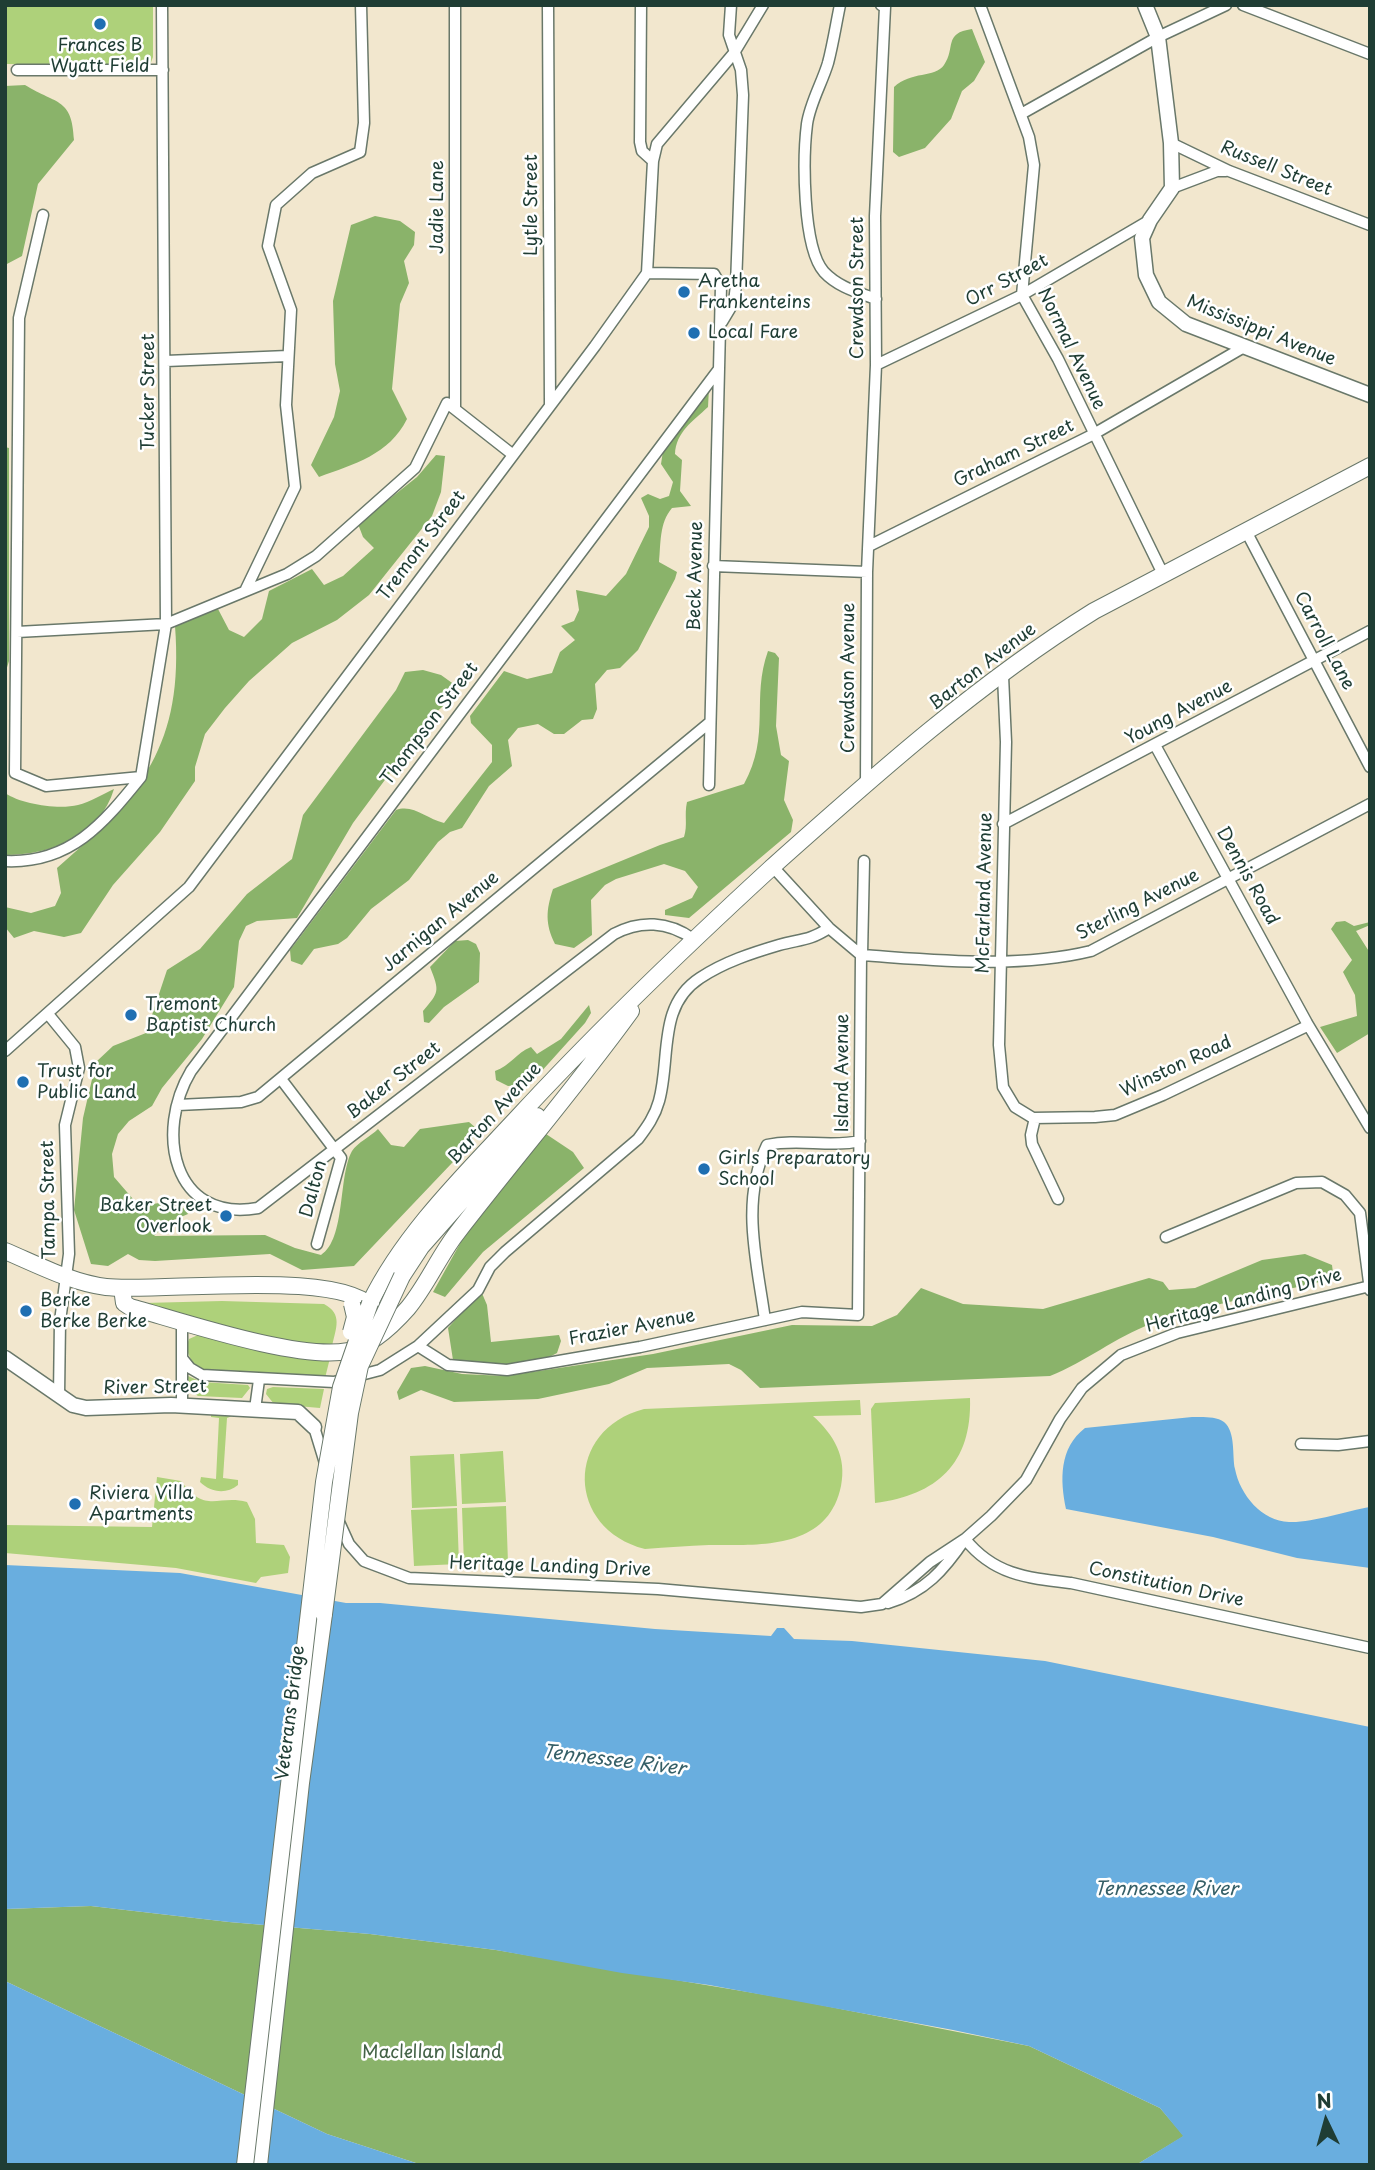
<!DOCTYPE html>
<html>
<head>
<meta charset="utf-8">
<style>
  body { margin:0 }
  #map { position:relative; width:1375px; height:2170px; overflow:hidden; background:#f2e7ce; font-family:"Playpen Sans",sans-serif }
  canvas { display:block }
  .frame { position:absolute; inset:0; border:7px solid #1f3d34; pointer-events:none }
  .north { position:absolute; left:1291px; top:2086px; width:70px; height:70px; -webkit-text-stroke:5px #fff; paint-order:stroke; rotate:355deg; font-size:19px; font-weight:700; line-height:28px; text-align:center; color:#1f3d34 }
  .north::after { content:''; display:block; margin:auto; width:24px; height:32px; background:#1f3d34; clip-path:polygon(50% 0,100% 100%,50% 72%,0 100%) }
</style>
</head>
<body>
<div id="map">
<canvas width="1375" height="2170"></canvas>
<div class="frame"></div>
<div class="north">N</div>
</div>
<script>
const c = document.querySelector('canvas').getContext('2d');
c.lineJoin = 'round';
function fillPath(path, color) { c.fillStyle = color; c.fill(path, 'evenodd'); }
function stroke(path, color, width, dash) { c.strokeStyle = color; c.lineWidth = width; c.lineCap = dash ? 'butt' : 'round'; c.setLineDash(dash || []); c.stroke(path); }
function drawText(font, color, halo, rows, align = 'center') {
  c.font = font + ' "Playpen Sans",sans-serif'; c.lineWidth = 5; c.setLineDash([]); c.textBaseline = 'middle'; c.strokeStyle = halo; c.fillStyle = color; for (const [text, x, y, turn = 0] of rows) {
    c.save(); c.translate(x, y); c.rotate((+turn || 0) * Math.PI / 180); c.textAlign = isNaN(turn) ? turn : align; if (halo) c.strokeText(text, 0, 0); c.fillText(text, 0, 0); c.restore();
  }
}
const green = new Path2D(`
  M5 5H153V57L150 65 5 64Z
  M222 1301 324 1304C343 1314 336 1328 332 1346L296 1343 143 1307 144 1303Z
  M198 1335H207L330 1358 325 1378 201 1370 194 1367 186 1348 189 1339Z
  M188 1376 202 1382 248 1385 250 1388 242 1398 198 1396 189 1390Z
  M273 1387 324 1389 320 1408 274 1404 266 1394 267 1389Z
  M970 1398C972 1464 937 1495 875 1503L871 1409 875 1403Z
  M860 1400 861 1415 813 1416C834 1435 847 1457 841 1486 828 1550 760 1545 709 1545 688 1546 667 1547 645 1549 566 1529 564 1430 644 1409Z
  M211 1412 235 1415 227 1418 223 1478 238 1480V1485C226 1495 210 1492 200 1482L201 1477 216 1479 219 1418 211 1417Z
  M503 1451 506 1502 462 1504 460 1454Z
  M454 1454 457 1506 412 1508 410 1456Z
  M157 1477 181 1481C206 1515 218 1494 247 1502L255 1519 256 1543 284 1545 290 1557 288 1573 261 1577 256 1583 176 1568 5 1553V1525L152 1527Z
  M506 1506 508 1563 464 1565 462 1508Z
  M457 1508 459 1564 414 1566 411 1510Z`);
const forest = new Path2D(`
  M972 29 985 62 974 81 962 91 951 119 925 148 899 157 893 152 894 87C911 71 935 78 944 65 956 48 943 33 972 29Z
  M25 85C58 105 72 98 74 140L38 184 22 256 5 265V86Z
  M375 216 400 221 415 232 414 245 404 261 409 283 400 304 392 389 407 419C389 455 354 464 319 477L311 465 334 417 340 391 335 364 333 301 351 225Z
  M709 388 708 407C693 421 676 432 675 454L682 460 680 491 691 506 672 508C659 523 661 544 659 562L677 572 675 579 638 650 620 668 607 670 595 684 597 709 593 719 582 720 564 734H554L538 724 518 728 508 740 512 766 489 786 462 828 450 832 438 842 409 880 371 909 347 938 338 944 314 949 302 965 291 961 290 950 297 941 396 810C414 804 426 819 444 823L492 762V745L471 723 470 716 504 671 527 679 552 673 560 652 575 640 561 626 574 621 579 610 576 590 606 596 626 574 649 527V516L641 498 648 494 660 499 669 496 673 482 661 464 663 451Z
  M5 447 9 448V661L5 674Z
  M436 455 445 456 441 492 432 516 369 595 337 620 292 643 249 681 225 708 205 734 195 767V781L160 832 113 885 81 933 64 937 34 931 14 938 5 927V907L31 913 55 906 61 893 57 868C142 795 184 744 175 626L218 609 229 630 244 637 262 619 269 591 312 569 324 585 343 576 374 548 363 537 358 524 417 477Z
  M768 651 775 653 779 658 776 726 781 755 789 761 784 800 793 820 791 832 689 918 665 915V910L692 898 698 887 685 871 664 864 616 879 605 885 591 900 592 935 574 948 555 944C545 924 546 910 553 889L660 845 684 837C688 825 684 815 687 802L744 784C771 735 751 698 768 651Z
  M423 670 441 675 455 685 450 700 433 715 353 823 297 918 257 921 246 926 239 941 234 987 202 1039 162 1088 152 1106 129 1121 118 1134 112 1154 114 1177 139 1206C156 1204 178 1196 188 1214L169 1222 154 1236 265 1235 295 1248 321 1255C346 1239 338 1176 352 1151 357 1143 371 1136 378 1129L391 1145 404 1147 420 1129 469 1122 476 1128 471 1143 354 1266 302 1270 270 1254 155 1261 139 1260 128 1254 108 1266 91 1264 74 1210 83 1118 96 1062 113 1046 146 1033 167 970 200 949 247 894 292 859 303 815 396 690 405 672Z
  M114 789C100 836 51 855 5 855V793C21 804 58 810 78 805 90 802 103 794 114 789Z
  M1345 921 1354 926 1370 922V925L1356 931 1370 953V1033L1337 1053 1320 1027 1357 1016 1355 995 1343 972 1352 960 1331 929 1336 922Z
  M468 940 476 944 480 953 479 982 444 1007 429 1023 424 1022 423 1011C439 992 440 992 430 967L455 941Z
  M589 1005 591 1013 585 1023 530 1084 508 1086 496 1080 495 1071C510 1066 516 1053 531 1047L537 1054 561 1039Z
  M546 1134 573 1152 584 1168 483 1252 445 1297 433 1292 462 1240Z
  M1305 1254 1332 1265 1333 1273 1324 1281C1267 1295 1206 1304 1151 1324 1115 1337 1086 1362 1050 1376L760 1388 741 1370 729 1364 647 1368 609 1384 538 1399 454 1402 421 1390 399 1400 397 1392 411 1368 425 1366 462 1374 505 1376 653 1354 792 1325 872 1326 897 1315 921 1288 963 1304 1043 1309 1149 1278 1163 1282 1169 1290 1195 1288 1262 1260Z
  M481 1291 487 1305 491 1342 559 1335 561 1341 557 1353C527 1370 485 1363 453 1360L448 1328Z
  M91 1906 229 1922 370 1934 496 1950 790 1999 1029 2046 1160 2108 1184 2136 1136 2165H422L327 2134 5 1981V1909Z`);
const water = new Path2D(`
  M1192 1417C1202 1417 1216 1416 1224 1422 1236 1432 1232 1456 1235 1469 1240 1495 1262 1521 1289 1522 1312 1523 1346 1511 1370 1507V1568L1297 1558 1213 1537 1066 1509C1060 1480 1059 1448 1085 1428Z
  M5 1565 180 1573 346 1603H380L655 1629 771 1636 777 1628H784L794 1639 852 1641 1045 1661 1370 1727V2165H1136L1183 2136 1160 2108 1029 2046 953 2030 709 1985 622 1973 496 1950 370 1934 229 1922 91 1906 5 1909Z
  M5 1981 327 2134 422 2165H5Z`);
const street = new Path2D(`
  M455 5V408
  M548 5 550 404
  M641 5 640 142 642 151 653 161
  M840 5C836 24 833 44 828 63 822 83 810 103 807 124 803 156 802 247 824 272 838 287 857 292 876 299
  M980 5 1029 137 1034 165 1022 295 1058 359 1163 574
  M1243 5 1370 54
  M17 70H163
  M1021 114 1158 37 1226 5
  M1171 143 1229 171 1370 225
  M1172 188 1217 171H1226
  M43 215 19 318 15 773 46 786 141 777
  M647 273 714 274 721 286 709 785
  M722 322 734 302 736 285 743 95 741 70 729 35 731 5
  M166 361 288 356
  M876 365 1022 295 1150 220
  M1246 531 1370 767
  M869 546 1092 435 1244 347
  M713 566 867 572
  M246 589 295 487 286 405 291 310 268 246 276 205 312 173 360 152 364 123 361 5
  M17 632 166 624 287 574 316 556 415 468 447 403 512 454
  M1003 676 1006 742 999 1045 1003 1087 1015 1107 1033 1118 1095 1117 1115 1115 1163 1095 1305 1027 1307 1023
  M1155 745 1307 1023 1370 1128
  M141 777 166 624 162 5
  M866 784 867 572 876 365 875 216 885 7 881 5
  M1003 824 1370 631
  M5 861C70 864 103 824 141 777
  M693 939C668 921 640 920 614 934L258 1208C172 1223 155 1131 191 1071L719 369
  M861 955C936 960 1017 969 1091 951L1370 804
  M862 955 864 861
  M48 1014 75 1047 79 1068 65 1125 69 1254 60 1321 59 1396
  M5 1051 189 887 595 346 647 273 653 161 657 144 734 53 763 5
  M281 1079 341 1158 317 1244
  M178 1105 241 1102 258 1097 709 723
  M1035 1118 1031 1135 1032 1144 1058 1199
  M1166 1237 1296 1183 1322 1182 1345 1195 1360 1213 1370 1290
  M765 1320C757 1261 740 1202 767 1145 798 1138 829 1148 860 1141
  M182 1322V1405
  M418 1346 448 1365 507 1370 640 1347 802 1312 858 1315 861 955 829 928 773 867
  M182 1358 190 1368 202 1375 334 1382 380 1370 418 1346 478 1290 490 1267 505 1252 638 1139C647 1127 655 1116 659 1101 671 1058 657 1006 700 978 724 962 752 953 779 945 801 939 809 941 829 928
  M255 1409 259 1380
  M314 1427 325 1463
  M1301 1444 1338 1445 1370 1441
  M328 1479 334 1511 349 1544 364 1561 409 1578 658 1589 861 1607 882 1604 930 1562 965 1539 991 1516 1026 1480 1060 1419 1082 1388 1121 1355 1177 1333 1370 1286
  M888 1603C925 1592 944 1570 965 1539 994 1575 1027 1578 1071 1583L1370 1648`);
const secondary = new Path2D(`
  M1145 5 1158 37 1171 143 1172 188 1150 220 1142 238 1146 275 1159 302 1186 324 1370 395
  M5 1358 73 1405 86 1408 171 1405 298 1412 314 1427`);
const primary = new Path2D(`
  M5 1251C36 1264 72 1283 106 1287 159 1293 348 1267 375 1311
  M402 1276 421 1247 537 1116
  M122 1288 124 1303 130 1307C181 1321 299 1361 348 1351 371 1346 393 1325 408 1308 427 1285 439 1256 457 1233 515 1158 576 1087 631 1011
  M370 1303C404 1233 465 1174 518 1117 598 1030 684 948 771 868 873 777 978 683 1094 611L1370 466
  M259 2165 301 1783 324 1614`);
const primaryBridge = new Path2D(`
  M351 1332 355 1317 352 1304
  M324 1614 350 1413 360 1366 402 1276
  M245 2165 324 1482 341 1387 370 1303`);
const markers = [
  [100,24,7,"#1f6fb2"],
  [684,292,7,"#1f6fb2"],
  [694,333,7,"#1f6fb2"],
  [131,1015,7,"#1f6fb2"],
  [23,1082,7,"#1f6fb2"],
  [704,1169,7,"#1f6fb2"],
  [226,1216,7,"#1f6fb2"],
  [26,1311,7,"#1f6fb2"],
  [75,1504,7,"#1f6fb2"]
];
const poiNames = [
  ["Frances B",100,46,"center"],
  ["Wyatt Field",100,67,"center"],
  ["Aretha",698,282],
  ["Frankenteins",698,303],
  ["Local Fare",708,333],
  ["Tremont",145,1005],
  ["Baptist Church",145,1026],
  ["Trust for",37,1072],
  ["Public Land",37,1093],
  ["Girls Preparatory",718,1159],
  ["School",718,1180],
  ["Baker Street",212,1206,"right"],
  ["Overlook",212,1227,"right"],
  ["Berke",40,1301],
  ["Berke Berke",40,1322],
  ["Riviera Villa",89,1494],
  ["Apartments",89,1515]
];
const streetNames = [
  ["Russell Street",1276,169,22],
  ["Lytle Street",532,205,-90],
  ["Jadie Lane",438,207,-90],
  ["Orr Street",1007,281,-28],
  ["Crewdson Street",858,288,-90],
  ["Mississippi Avenue",1261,331,22],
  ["Normal Avenue",1071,349,64],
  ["Tucker Street",149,392,-90],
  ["Graham Street",1014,454,-26],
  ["Tremont Street",422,546,-53],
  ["Beck Avenue",696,576,-89],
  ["Carroll Lane",1324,641,62],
  ["Barton Avenue",983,667,-38],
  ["Crewdson Avenue",849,678,-90],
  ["Young Avenue",1179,713,-28],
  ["Thompson Street",430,724,-53],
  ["Dennis Road",1247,876,61],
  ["McFarland Avenue",985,893,-89],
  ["Sterling Avenue",1138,905,-27],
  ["Jarnigan Avenue",441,922,-40],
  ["Winston Road",1176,1067,-25],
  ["Island Avenue",843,1073,-90],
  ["Baker Street",394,1081,-38],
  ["Barton Avenue",495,1114,-48],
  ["Dalton",314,1189,-75],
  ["Tampa Street",49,1200,-91],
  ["Heritage Landing Drive",1244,1301,-15],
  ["Frazier Avenue",632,1328,-11],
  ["River Street",155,1388,-1],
  ["Heritage Landing Drive",550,1567,2],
  ["Constitution Drive",1166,1585,12],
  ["Veterans Bridge",291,1713,-83]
];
const parkNames = [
  ["Maclellan Island",432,2053]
];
const waterNames = [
  ["Tennessee River",614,1761,7],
  ["Tennessee River",1166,1890]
];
fillPath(green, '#aed17a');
fillPath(forest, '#8ab36a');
fillPath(water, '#69aedf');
stroke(street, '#69786a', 13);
stroke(secondary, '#69786a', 17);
stroke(primary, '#69786a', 18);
stroke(street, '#fff', 10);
stroke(secondary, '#fff', 14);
stroke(primary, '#fff', 16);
stroke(primaryBridge, '#69786a', 18, []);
stroke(primaryBridge, '#fff', 16);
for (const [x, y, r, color] of markers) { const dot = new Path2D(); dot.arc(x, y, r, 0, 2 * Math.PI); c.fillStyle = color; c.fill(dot); stroke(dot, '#fff', 2.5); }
drawText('18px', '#1f3d34', '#fff', poiNames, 'left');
drawText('18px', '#1f3d34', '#fff', streetNames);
drawText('18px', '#436246', '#fff', parkNames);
drawText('italic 19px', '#355f67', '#fff', waterNames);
</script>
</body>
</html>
